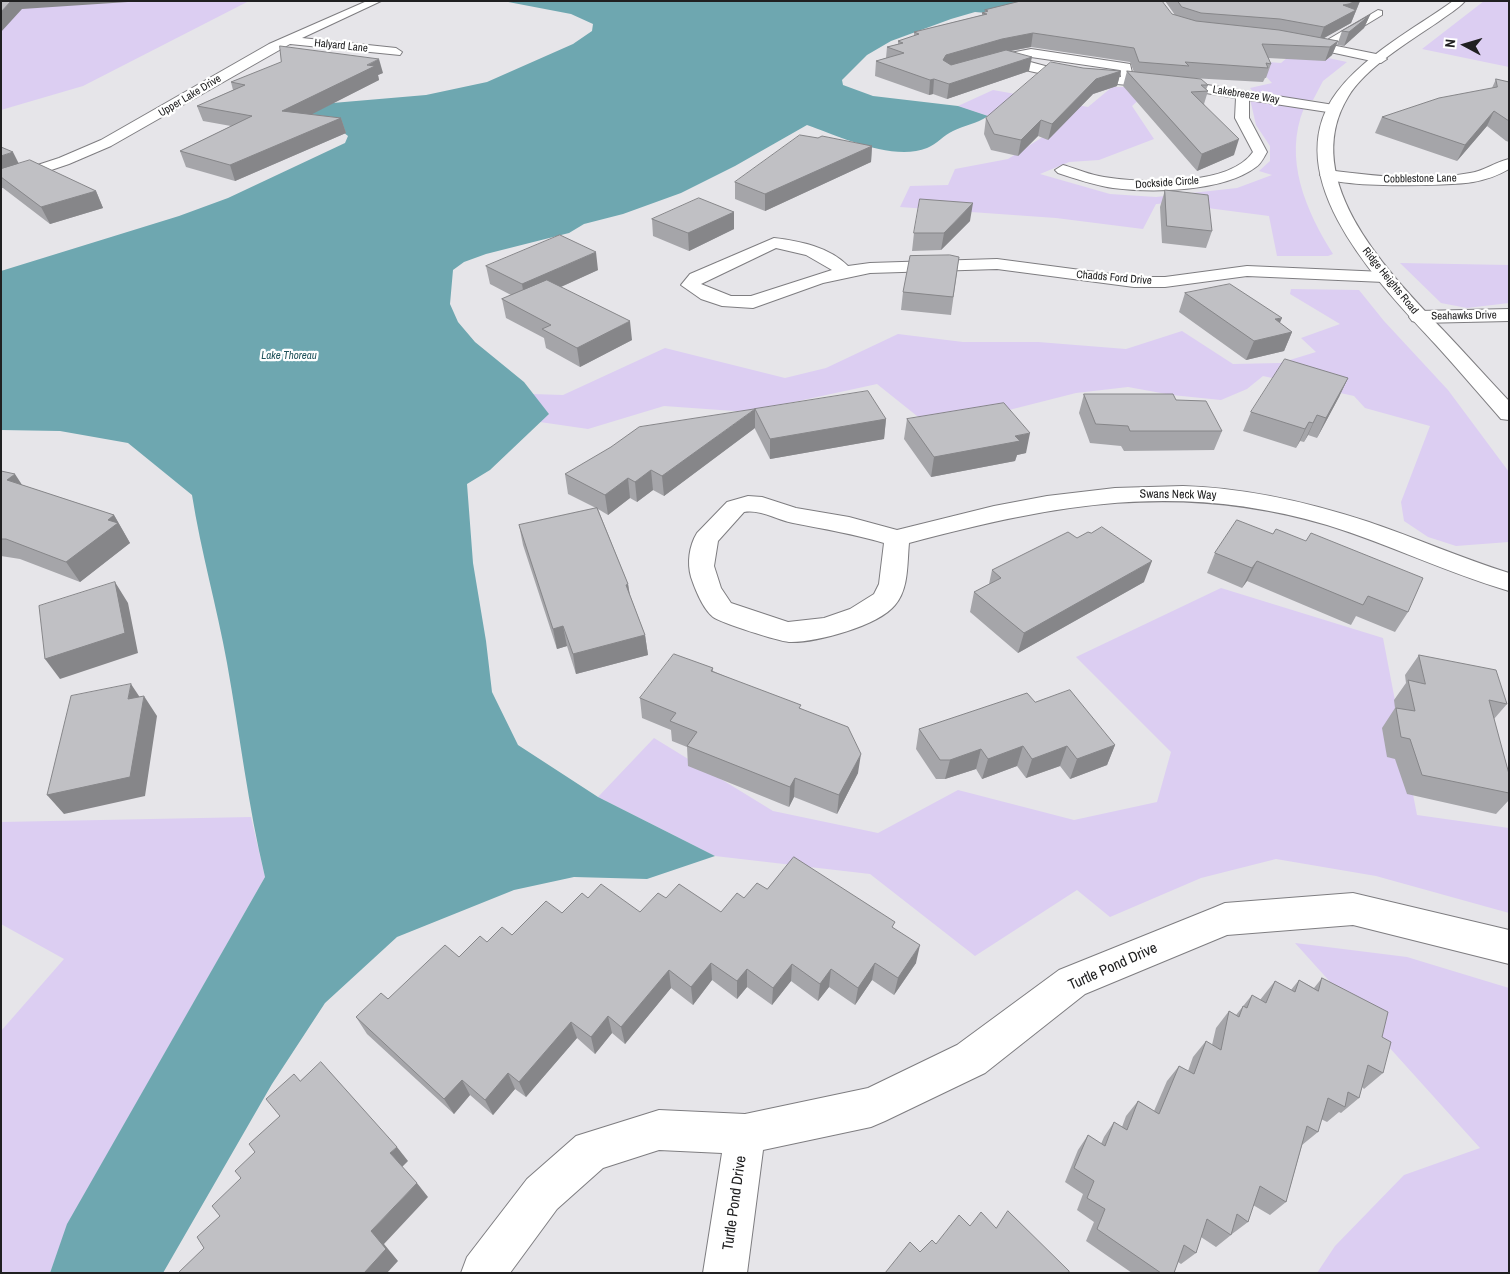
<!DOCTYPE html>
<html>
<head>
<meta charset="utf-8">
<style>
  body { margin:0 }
  #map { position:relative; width:1510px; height:1274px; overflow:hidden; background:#e6e5e9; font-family:"Archivo Narrow",sans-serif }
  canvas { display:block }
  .frame { position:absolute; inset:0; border:2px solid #202021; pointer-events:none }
  .north { position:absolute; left:1440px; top:20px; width:50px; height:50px; -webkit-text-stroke:4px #fff; paint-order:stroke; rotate:276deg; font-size:14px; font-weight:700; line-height:20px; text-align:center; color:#202021 }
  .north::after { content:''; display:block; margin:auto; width:18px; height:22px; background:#202021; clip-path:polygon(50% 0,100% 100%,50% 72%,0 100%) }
</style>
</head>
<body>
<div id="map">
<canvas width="1510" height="1274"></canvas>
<div class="frame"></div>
<div class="north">N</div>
</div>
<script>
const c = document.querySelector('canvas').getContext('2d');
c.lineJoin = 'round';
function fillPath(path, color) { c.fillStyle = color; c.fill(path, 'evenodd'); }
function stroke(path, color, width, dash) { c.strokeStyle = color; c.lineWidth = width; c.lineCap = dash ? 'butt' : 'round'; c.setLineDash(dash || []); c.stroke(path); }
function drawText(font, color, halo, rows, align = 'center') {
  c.font = font + ' "Archivo Narrow",sans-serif'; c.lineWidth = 4.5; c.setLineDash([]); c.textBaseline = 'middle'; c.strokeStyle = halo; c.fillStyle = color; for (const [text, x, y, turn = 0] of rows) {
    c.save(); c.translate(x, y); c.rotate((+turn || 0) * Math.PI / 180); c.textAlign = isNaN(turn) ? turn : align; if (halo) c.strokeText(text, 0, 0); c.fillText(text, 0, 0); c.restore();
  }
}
const green = new Path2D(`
  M1 1H249L83 86 1 110Z
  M1484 1H1509V67L1422 49Z
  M1295 51 1347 62 1323 81 1313 100H1301L1254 93 1250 88 1272 83 1257 67 1229 59 1281 63Z
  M1112 87H1153L1132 106 1154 139 1099 160 1069 162 1040 174 1110 194 1156 197 1237 188 1272 175 1259 171 1270 161V146L1256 125 1250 99 1304 108C1283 159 1306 211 1333 254L1328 256H1277L1269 216 1169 203 1156 204 1143 229 1056 218 900 207 910 186 948 185 955 169 1008 159 1060 126 1007 110 988 116 958 106 993 90 1088 107Z
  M1400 263 1509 265V303L1467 308 1441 303Z
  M1291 289 1359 290 1384 321 1448 390 1509 472V542L1456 546 1428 537 1404 521 1401 502 1430 426 1365 408 1354 396 1263 376 1247 389 1221 400 1172 395 1128 387 1076 393 1009 410 927 424 877 384 748 412 664 406 588 429 540 422 549 414 532 394 563 395 665 348 785 378 826 368 898 334 963 342H1038L1126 349 1182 331 1233 364 1280 363 1316 352 1301 338 1340 324 1290 294Z
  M1221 588 1383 638 1417 815 1509 828V913L1376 876 1276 859 1201 878 1110 917 1077 890 975 956 870 874 715 856 598 797 654 738 773 811 878 833 958 790 1074 820 1157 802 1171 752 1076 657Z
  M251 817 265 877 68 1224 50 1273H1V1031L64 959 1 924V822Z
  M1295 943 1407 957 1509 988V1273H1317L1335 1246 1404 1175 1480 1148Z`);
const water = new Path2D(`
  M503 1H1034L987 13 975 12 951 19 891 41 867 55 842 80 843 85 873 96 958 106 988 116C976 124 965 125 953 131 944 135 937 144 927 148 893 162 839 136 807 125L735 166 681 193 623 214 584 224 569 233 486 254 464 262 453 270 450 304 458 322 475 342 524 382 549 414 490 470 467 484 473 563 486 641 492 692 518 745 598 797 715 856 647 879 574 877 514 890 397 937 325 1003 272 1084 163 1273H50L67 1224 265 877C248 806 240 735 227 663 217 607 201 552 192 495L128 443 60 431 1 430V271L179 216 228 198 345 143 348 136 339 129 295 113 321 104 426 95 487 82 573 44 592 31 593 24 571 14Z`);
const street = new Path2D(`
  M367 1H381L302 38 396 48 402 52 400 55 290 44 111 146 69 164 1 187V177L59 158 101 140 269 44Z
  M1378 10 1382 11V15L1339 41H1331L1329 39Z
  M1297 38 1381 55 1387 59 1381 63 1293 44V40Z
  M1031 49 1130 64 1134 81 1128 85C1104 83 1012 74 998 58L1000 55ZM1031 57 1120 70 1121 77 1064 71 1019 59Z
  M1169 79 1334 105 1341 109 1334 113 1249 100V118L1267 152C1264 157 1261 164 1256 167 1223 192 1153 193 1113 188 1094 185 1076 179 1058 173L1055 170 1063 165C1077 169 1090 175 1104 177 1141 183 1229 187 1253 152L1235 118 1236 98 1164 86 1163 83Z
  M1509 159V169C1497 176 1485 180 1473 182 1452 186 1330 189 1320 175L1328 170C1374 176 1423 182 1470 173 1484 171 1495 162 1509 159Z
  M774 238C800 241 829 247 848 266L870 263 997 259 1134 277H1165L1247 266 1384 272 1390 273 1393 277 1390 281 1384 282 1247 276 1165 287H1134L997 269 870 273 823 283 753 308 722 306 701 299 681 285 690 274ZM776 248 806 255 832 270 751 296H731L701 284Z
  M1509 309V321L1419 323 1412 321 1409 317 1412 313 1419 311Z
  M1183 486C1247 488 1308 502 1369 522 1416 538 1461 558 1509 573V591C1447 573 1389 544 1327 525 1178 481 1056 504 909 543 907 563 909 589 895 605 878 626 815 643 789 642 778 641 721 623 713 617 703 609 695 589 691 577 687 563 689 546 697 533L727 502 748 496 762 497 796 508 849 517 897 530 994 506 1047 496 1115 488ZM744 512C761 509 777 520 793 523 824 529 854 534 884 543L879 584 874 594 850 609 824 618 788 622 731 603 721 588 714 566 718 541Z
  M1353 893 1509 930V964L1353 925 1227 935 1085 994 985 1073 885 1121 871 1127 763 1150 747 1273H703L722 1153 659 1150 603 1168 557 1209 510 1273H461L467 1257 527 1179 576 1136 659 1110 745 1114 868 1088 957 1045 1059 970 1213 908 1225 903Z`);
const secondary = new Path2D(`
  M1453 1H1465C1458 9 1447 15 1438 22 1410 41 1365 68 1348 97 1297 181 1390 274 1444 331 1466 354 1487 378 1509 401V420L1501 419C1479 394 1458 369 1436 345 1382 286 1273 177 1337 92 1366 54 1414 29 1453 1Z`);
const wall = new Path2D(`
  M1165 1H1360L1351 23 1323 38 1338 41 1332 55 1325 61 1268 58 1271 64 1266 78H1265L1263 82 1191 78 1208 85 1206 90 1208 91 1204 104 1234 155 1197 171 1123 86 1127 71 1134 72 1130 62 1031 47 1011 51 1029 71 947 99 933 94 929 95 875 76 876 61 886 58 887 47 898 44V41L914 36V32L982 15V13L985 12V10L1172 14 1175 15Z
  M1370 15 1364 28 1344 46 1337 45 1342 31Z
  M1083 68 1121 71 1117 86 1093 94 1048 140 1038 136 1018 156 991 150 984 134 986 118Z
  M383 73 378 75 379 80 311 114 341 118 346 133 235 181 186 167 180 151 231 126 203 121 197 106 233 90 231 82Z
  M1496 79 1509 82V142L1506 141 1487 126 1457 161 1375 133 1382 117 1492 88Z
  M872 146 871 162 765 211 735 199V182Z
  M19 164 96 191 103 208 50 224 3 188 1 185V177Z
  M1165 190 1212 231 1206 248 1162 243 1160 207Z
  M734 212V229L689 251 653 236 652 219Z
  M970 221 941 250 912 251 914 233Z
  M959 257 951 315 901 310 903 292Z
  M486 266 598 270 561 287 632 340 580 367 546 348 544 338 506 318 502 299 511 295 490 284Z
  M1185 293 1280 323 1292 332 1284 351 1246 360 1179 312Z
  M1348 378 1339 397 1317 438 1308 435 1304 442 1300 441 1296 448 1243 431 1251 412Z
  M1084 394 1176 400 1222 431 1214 450 1124 451 1121 446 1090 443 1079 413Z
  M755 409 886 419 884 439 770 459 755 429Z
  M907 419 1026 453 1017 455 1015 461 931 477 904 439Z
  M755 428 664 496 653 490 637 502 630 498 608 515 598 509 628 584 630 595 645 635 648 655 576 674 567 646 557 649 523 545 519 525 596 508 568 494 565 474Z
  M1 471 22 485 114 515 130 543 80 582 20 559 1 556Z
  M1237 520 1408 612 1395 632 1356 616 1351 625 1247 581 1242 588 1207 573 1215 553Z
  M1077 538 1144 582 1018 653 970 612 974 592 989 584 992 570Z
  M1419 655 1507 704 1494 719 1509 774V800L1496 814 1407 794 1395 759 1387 757 1382 728 1395 708 1394 700 1406 683 1405 675Z
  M713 668V671L801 709 858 773 837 814 794 797 789 807 688 766 687 747 672 741 671 730 642 718 640 698Z
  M1035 702 1115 745 1107 765 1070 779 1060 766 1026 778 1017 766 982 779 976 769 945 779H936L916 749 919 729Z
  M767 889 894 928 916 963 894 995 872 980 855 1005 829 987 818 1001 791 981 772 1005 747 987 737 999 712 980 693 1005 671 988 625 1044 612 1033 595 1054 577 1038 526 1097 515 1089 493 1115 470 1095 454 1114 367 1034 356 1017 388 999 459 957 487 942 512 935 562 913 588 898 640 912 666 898 721 912Z
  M1322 978 1382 1037 1383 1073 1364 1089 1362 1087 1359 1098 1341 1113 1339 1112 1327 1122 1321 1119 1318 1132 1302 1145 1286 1202 1270 1215 1253 1205 1248 1222 1232 1234 1231 1233V1235L1216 1247 1201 1237 1196 1253 1181 1264 1178 1262 1174 1273H1132L1086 1241 1094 1222 1077 1210 1083 1194 1065 1182 1078 1150 1088 1135 1101 1144 1104 1137 1114 1122 1122 1127 1126 1116 1138 1101 1154 1111 1167 1081 1179 1066 1188 1071 1193 1057 1206 1041 1212 1045 1216 1028 1229 1011 1236 1015 1252 995 1260 1000 1275 981 1291 990 1299 980 1314 988Z`);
const shadedWall = new Path2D(`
  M11 1H143L22 9 1 32V12Z
  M1347 1H1360L1351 23 1319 41 1324 27 1343 5Z
  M1370 15 1364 28 1344 46 1349 32Z
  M1033 33 1031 47 999 53 944 69 943 60 946 55 1002 39Z
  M1338 41 1332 55 1325 61 1330 47Z
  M1032 57 1029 71 947 99 949 84Z
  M379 59 383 73 378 75 379 80 287 127 282 111Z
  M1121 71 1117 86 1093 94 1048 140 1052 124 1096 79Z
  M934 79 933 94 929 95 930 80Z
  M1494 111 1487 126 1457 161 1465 145Z
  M341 118 346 133 235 181 230 165Z
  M1041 120 1038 136 1018 156 1021 140Z
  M1239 139 1234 155 1197 171 1202 154Z
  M872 146 871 162 765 211V194Z
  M13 152 21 168 1 175V156Z
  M96 191 103 208 50 224 41 207Z
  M973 203 970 221 941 250 944 233Z
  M734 212V229L689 251 688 233Z
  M596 252 598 270 525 303 522 284Z
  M1282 318 1274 336 1275 319Z
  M630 321 632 340 580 367 577 348Z
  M1292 332 1284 351 1246 360 1254 341Z
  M1348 378 1339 397 1317 438 1326 418Z
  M755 409V428L664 496 662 476Z
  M1317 415 1308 435 1304 442 1313 423Z
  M886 419 884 439 770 459V439Z
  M1309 422 1300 441 1296 448 1305 429Z
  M1030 433 1026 453 1017 455 1015 461 931 477 934 457 1015 436Z
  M651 470 653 490 637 502 635 482Z
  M15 474 28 494 7 480Z
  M628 478 630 498 608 515 605 495Z
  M114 515 130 543 80 582 66 562 108 520Z
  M1152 561 1144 582 1018 653 1024 633Z
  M1257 561 1247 581 1242 588 1252 568Z
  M115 582 128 603 138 653 60 679 45 659Z
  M628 584 631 604 626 585Z
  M563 626 567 646 557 649 553 629Z
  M645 635 648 655 576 674 573 654Z
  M131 684 143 702 144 696 157 716 145 796 64 814 47 795 128 699Z
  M1115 745 1107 765 1070 779 1077 759Z
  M1023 746 1017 766 982 779 988 759Z
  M1067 746 1060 766 1026 778 1032 759Z
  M981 749 976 769 945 779 950 760Z
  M861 754 858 773 837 814 839 795Z
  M795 778 794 797 789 807 790 787Z
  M920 945 916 963 894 995 898 978Z
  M711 963 712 980 693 1005 691 987Z
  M875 963 872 980 855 1005 858 988Z
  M792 964 791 981 772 1005 773 988Z
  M747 969V987L737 999V981Z
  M831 969 829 987 818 1001 820 984Z
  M669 970 671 988 625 1044 621 1027Z
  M608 1016 612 1033 595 1054 591 1037Z
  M571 1022 577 1038 526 1097 519 1082Z
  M508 1073 515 1089 493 1115 485 1100Z
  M462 1080 470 1095 454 1114 444 1099Z
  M397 1147 408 1161 402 1167 390 1153Z
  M417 1183 428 1197 384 1244 398 1261 387 1273H364L371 1231Z`);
const building = new Path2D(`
  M1 1H11L1 12Z
  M1021 1H1162L1172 14 1196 21 1279 30 1338 41 1330 47 1262 44 1271 64 1266 63 1268 68 1185 62 1189 66 1139 62 1134 48 1033 33 1002 39 946 55 943 60 951 65 1006 50 1032 57 949 84 934 79 930 80 876 61 904 53 887 47 903 43 898 41 919 34 914 32 987 14 982 13 988 11 985 10Z
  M1178 1H1348L1354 3 1343 5 1356 10 1324 27 1280 19 1201 13 1182 7Z
  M1370 15 1349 32 1342 31Z
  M280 46 379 59 367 65 375 66 282 111 341 118 230 165 180 151 252 116 197 106 245 85 231 82 281 62Z
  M1051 62 1083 68 1121 71 1096 79 1052 124 1041 120 1021 140 994 134 986 118Z
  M1127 71 1201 79 1208 85H1201L1208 91 1191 92 1239 139 1202 154Z
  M1496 79 1509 82V121L1494 111 1465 145 1382 117 1439 98 1497 87Z
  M800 135 818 138 822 136 872 146 765 194 735 182Z
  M1 147 13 152 1 156Z
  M30 160 96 191 41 207 1 177V169Z
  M1165 190 1208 195 1212 231 1167 226Z
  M699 198 734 212 688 233 652 219Z
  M920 199 973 203 944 233H914Z
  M560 235 596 252 522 284 486 266Z
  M950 255 959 257 953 297 903 292 910 256Z
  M547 280 630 321 577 348 542 329 551 325 502 299Z
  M1230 284 1282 318 1275 319 1292 332 1254 341 1185 293Z
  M1285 359 1348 378 1326 418 1317 415 1313 423 1309 422 1305 429 1251 412Z
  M868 391 886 419 770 439 755 409Z
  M1084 394H1173L1176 400 1206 401 1222 431H1130L1128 426 1096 424Z
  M1004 403 1030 433 1015 436 1020 441 934 457 907 419Z
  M755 409 662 476 651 470 635 482 628 478 605 495 565 474 611 447 639 427Z
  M1 471 15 474 7 480 114 515 108 520 118 523 66 562 6 539H1Z
  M597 508 628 584 626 585 645 635 573 654 563 626 553 629 519 525Z
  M1237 520 1273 534 1276 529 1306 541 1311 533 1423 578 1408 612 1368 596 1363 605 1257 561 1252 568 1215 553Z
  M1102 527 1152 561 1024 633 974 592 1001 578 992 570 1068 532 1077 538 1088 532 1091 533Z
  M115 582 125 633 45 659 39 606Z
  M674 654 713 668 711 671 801 705 799 708 848 727 861 754 839 795 795 778 790 787 687 746 697 732 670 721 676 713 640 698Z
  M1419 655 1496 670 1507 704 1489 700 1509 774V793L1422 775 1410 739 1401 737 1396 708 1415 711 1408 680 1425 684Z
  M131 684 128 699 144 696 130 777 47 795 71 696Z
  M1070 690 1115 745 1077 759 1067 746 1032 759 1023 746 988 759 981 749 950 760H940L919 729 1027 693 1035 702Z
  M794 857 895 922 892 927 920 945 898 978 875 963 858 988 831 969 820 984 792 964 773 988 747 969 737 981 711 963 691 987 669 970 621 1027 608 1016 591 1037 571 1022 519 1082 508 1073 485 1100 462 1080 444 1099 356 1017 381 993 388 999 445 945 459 957 480 936 487 942 502 927 512 935 546 901 562 913 582 893 588 898 601 884 640 912 658 893 666 898 679 884 721 912 737 893 744 898 757 883 767 889Z
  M1322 978 1388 1012 1382 1037 1391 1042 1383 1073 1368 1065 1359 1098 1348 1092 1345 1107 1328 1098 1318 1132 1307 1126 1286 1202 1260 1186 1248 1222 1237 1214 1231 1235 1207 1219 1196 1253 1184 1245 1174 1273H1161L1097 1229 1105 1209 1087 1198 1094 1181 1074 1168 1088 1135 1105 1146 1114 1122 1127 1130 1138 1101 1159 1114 1179 1066 1194 1074 1206 1041 1221 1050 1229 1011 1239 1017 1243 1006 1247 1008 1252 995 1266 1003 1275 981 1295 992 1299 980 1318 991Z
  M321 1062 397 1147 390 1153 417 1183 371 1231 386 1249 364 1273H178L204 1248 197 1237 220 1216 212 1206 241 1178 235 1171 255 1152 249 1144 280 1116 266 1099 294 1074 300 1081Z
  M1008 1211 1069 1271V1273H885L910 1242 920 1252 932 1240 936 1244 959 1215 970 1226 981 1212 996 1228Z`);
const farStreetnames = [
  ["Halyard Lane",341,46,6],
  ["Lakebreeze Way",1246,95,9],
  ["Upper Lake Drive",190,96,-31],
  ["Cobblestone Lane",1420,179,-1],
  ["Dockside Circle",1167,183,-4],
  ["Chadds Ford Drive",1114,278,5],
  ["Ridge Heights Road",1390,281,51],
  ["Seahawks Drive",1464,316,-1]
];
const farWaternames = [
  ["Lake Thoreau",289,356]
];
const streetNames = [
  ["Swans Neck Way",1178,495,1]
];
const nearStreetnames = [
  ["Turtle Pond Drive",1113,967,-24],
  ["Turtle Pond Drive",735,1203,-82]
];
fillPath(green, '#dccef2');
fillPath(water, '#6ea7b0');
stroke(street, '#7e7d80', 2);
stroke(secondary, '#7e7d80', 2);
fillPath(street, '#fff');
fillPath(secondary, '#fff');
fillPath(wall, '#a5a5a9');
fillPath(shadedWall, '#868689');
fillPath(building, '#c0c0c4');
stroke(building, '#868689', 1);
drawText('11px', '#202021', '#fff', farStreetnames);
drawText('italic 11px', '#21535b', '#fff', farWaternames);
drawText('12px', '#202021', '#fff', streetNames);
drawText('15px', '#202021', '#fff', nearStreetnames);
</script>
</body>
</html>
